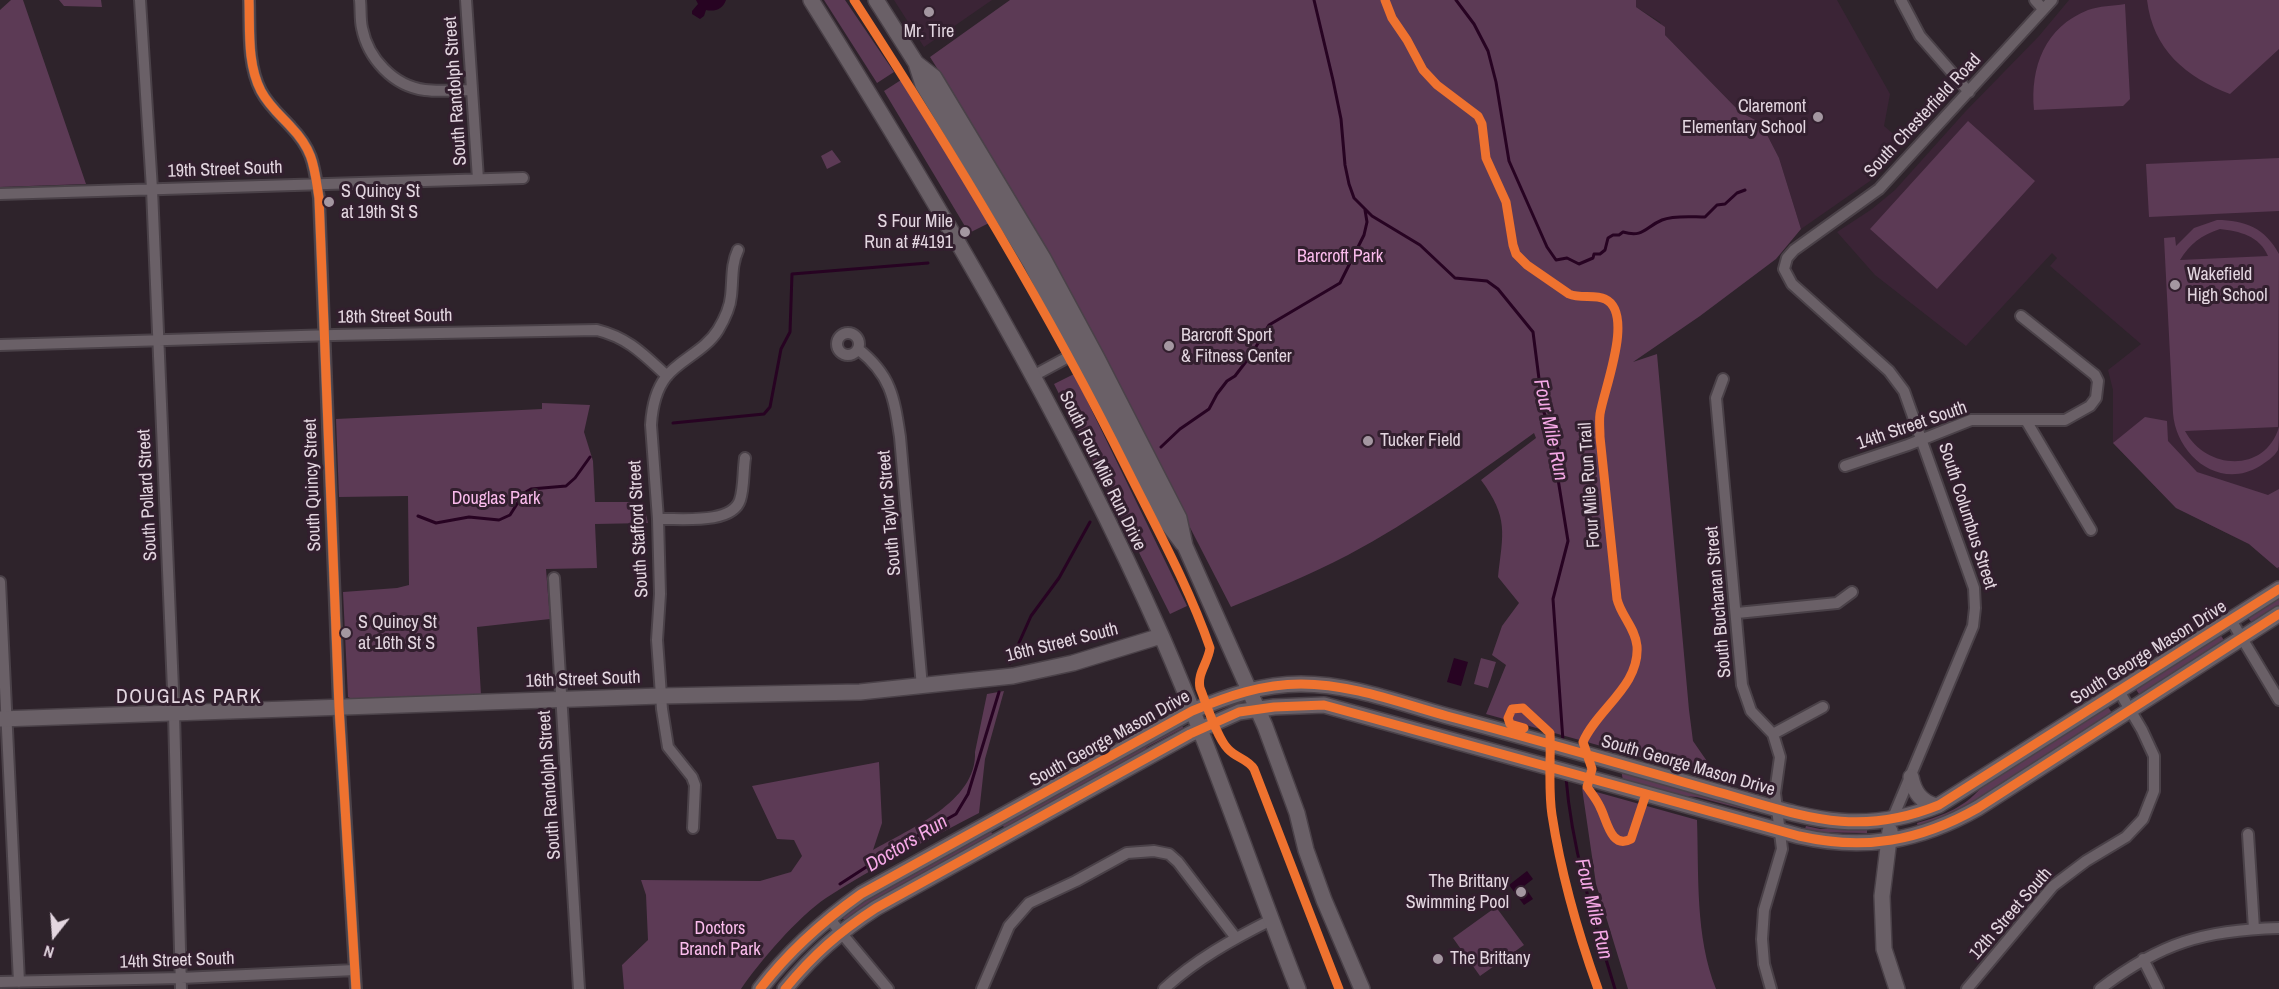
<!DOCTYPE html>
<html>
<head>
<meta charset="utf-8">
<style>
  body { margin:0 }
  #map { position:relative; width:2279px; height:989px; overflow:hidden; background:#2e232b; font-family:"Archivo Narrow",sans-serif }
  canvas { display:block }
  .north { position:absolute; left:24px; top:905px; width:60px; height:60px; -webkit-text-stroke:4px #321f2e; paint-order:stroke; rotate:197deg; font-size:16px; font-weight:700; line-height:24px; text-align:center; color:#e3d6e0 }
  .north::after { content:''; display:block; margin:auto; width:21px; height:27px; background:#e3d6e0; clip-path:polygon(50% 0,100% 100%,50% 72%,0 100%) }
</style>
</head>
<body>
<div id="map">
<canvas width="2279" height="989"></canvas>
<div class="north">N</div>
</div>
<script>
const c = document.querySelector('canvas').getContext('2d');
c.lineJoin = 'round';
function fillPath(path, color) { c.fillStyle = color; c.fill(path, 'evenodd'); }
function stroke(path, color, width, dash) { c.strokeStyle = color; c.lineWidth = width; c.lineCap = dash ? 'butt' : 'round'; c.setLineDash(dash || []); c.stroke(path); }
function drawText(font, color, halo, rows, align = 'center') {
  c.font = font + ' "Archivo Narrow",sans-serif'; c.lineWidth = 6; c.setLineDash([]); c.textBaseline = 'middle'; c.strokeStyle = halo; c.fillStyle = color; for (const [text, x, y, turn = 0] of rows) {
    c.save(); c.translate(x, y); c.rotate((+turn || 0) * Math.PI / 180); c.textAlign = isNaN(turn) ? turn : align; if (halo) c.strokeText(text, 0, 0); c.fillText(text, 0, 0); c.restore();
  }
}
const built = new Path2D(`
  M894 0H992L924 47Z
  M1636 0H1837L1890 94 1884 126 1904 143 1870 181 1801 229 1779 158 1761 123 1740 112 1665 35 1660 22 1636 7Z
  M2069 0H2279V570L2249 544 2176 508 2113 443V390L2108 370 2141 344 2050 266 2057 258 2052 253 1966 346 1875 275 1837 232 1872 209 1895 190 1965 112 2039 36Z`);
const green = new Path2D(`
  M11 0H23L86 184 0 187V10Z
  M59 0H101L102 7 64 6Z
  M824 0H845L894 72 877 83Z
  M1010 0H1636V7L1665 27V35L1740 112 1761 123 1779 158 1801 229 1776 259 1700 316 1633 362 1657 354 1689 710 1693 741 1711 767 1709 776 1486 714 1506 665 1492 655 1502 626 1519 603 1498 577C1503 533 1509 518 1481 480L1536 438 1534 433C1474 476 1414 520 1348 555 1310 575 1270 591 1231 607 1135 421 1043 234 930 57Z
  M2147 0H2279V49L2230 94C2186 77 2153 50 2147 0Z
  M2125 4 2130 99 2123 106 2034 110C2030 67 2045 27 2088 10 2099 6 2113 6 2125 4Z
  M901 80 989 223 969 233 884 91Z
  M1968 121 2035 181 1937 289 1870 229Z
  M832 150 841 162 827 169 821 156Z
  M2279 158V211L2149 217 2146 164Z
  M2217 220C2245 220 2265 228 2279 254L2278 427 2185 431C2206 470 2265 474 2279 427 2279 434 2279 444 2278 450 2274 457 2266 462 2260 466 2219 491 2176 455 2173 413L2164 238 2175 237 2176 246 2194 228ZM2220 229C2239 231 2260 236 2268 256L2180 260C2190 244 2201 235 2220 229Z
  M1074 374 1187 606 1170 614 1054 384Z
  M542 403 590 405 584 432 593 461 595 502H643L648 523 595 524 597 568 546 569 550 619 477 627 481 695 352 699 348 697 343 592 397 588 409 585 408 496 339 497 336 419 542 409Z
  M2145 417 2167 421 2168 441 2197 472 2268 495 2279 489V567L2277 568 2249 544 2176 508 2113 443Z
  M2279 596V608L2253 624 2247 617Z
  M2220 634 2225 642 2141 697 2135 688Z
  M1481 658 1496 662 1488 688 1474 684Z
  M1004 691 985 759 979 813C928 840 875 866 826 898 798 917 760 961 741 989H624L622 965 648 940 646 895 641 880 760 881 791 872 802 856 794 840 777 839 752 786 879 762 882 823 873 850C909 829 977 802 975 752L987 694Z
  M2107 706 2113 714 1969 807 1918 828 1917 823C1945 815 1966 807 1984 784Z
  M1182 724 1183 728 1147 747 1135 760 1006 830 1001 823Z
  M1621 769 1756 807 1754 812 1697 797 1672 795 1623 781Z
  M1582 788 1697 820C1699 876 1695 936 1716 989H1628L1596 884Z
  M1806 826 1820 829 1867 828V833L1804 832Z
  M990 829 993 836 846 922 840 915Z
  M1496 907 1524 945 1480 976 1453 938Z`);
const water = new Path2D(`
  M696 0H726C723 9 715 12 706 10L704 16 700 19 692 14V11L698 4Z
  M1454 658 1468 662 1461 686 1447 682Z
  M1527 871 1533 879 1524 886 1533 899 1524 905 1509 885Z`);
const stream = new Path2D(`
  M1314 0 1333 80 1341 119 1345 165 1349 184 1354 198 1372 216 1420 245 1455 278 1487 281 1498 289 1533 332 1543 410 1558 449V479L1568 541 1553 599 1563 741
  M1456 0 1474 24 1488 51 1496 82 1509 161 1547 247 1556 260 1567 258 1579 264 1593 258 1594 254H1600L1605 250 1608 238 1613 235H1619L1623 232C1644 238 1645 227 1662 220 1674 215 1692 217 1705 217L1717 205 1725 204 1737 193 1745 190
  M673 423 764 414 770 407 781 349 790 332 792 274 928 263
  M1161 447 1180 429 1209 409 1217 394 1227 381 1235 376 1251 355 1269 325 1340 283 1364 235 1367 222 1365 210
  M418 516 436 523 469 517 499 520 510 515 524 493 531 489 566 486 575 478 590 457
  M1010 663 1031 616 1059 578 1090 522
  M1566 778C1572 850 1594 920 1615 989
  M840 884 891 851 956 814 968 794 999 692`);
const street = new Path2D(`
  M140 0 152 189 174 713 181 989
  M249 0C250 30 247 64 261 91 269 106 280 115 291 127 314 151 314 167 319 198L339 707 356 989
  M360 0C361 9 360 19 362 28 368 58 393 86 425 90 440 92 457 90 472 90
  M466 0 478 179
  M1901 0 1920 36 1969 92
  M2035 0 2043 9
  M0 194 523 178
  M837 344a11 11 0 1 1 22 0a11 11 0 1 1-22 0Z
  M0 345 334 335 597 330C629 338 644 355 667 376
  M858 349C891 375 894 397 900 437L922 687
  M1033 376 1083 349
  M1723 379 1716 398 1742 685 1751 711 1773 734 1780 757 1775 793 1782 849 1764 910 1762 939 1764 964 1771 989
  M2027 422 2091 530
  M1845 466 1908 445 1971 420H2065L2090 406 2096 398 2098 381 2095 375 2021 316
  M658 519C679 518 732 525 740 500 744 488 743 472 745 458
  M554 578 579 989
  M0 582 19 982
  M1737 613 1837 603 1852 592
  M2231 620 2279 700
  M1773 734 1823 707
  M1892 820 1973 626 1975 608 1974 588 1904 391 1889 371 1792 284 1784 269 1787 258 1794 250 1879 189 2052 0
  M693 828 695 785 692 777 668 747 662 709 657 640 660 594 658 519 651 425C652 408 655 391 666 377 679 360 705 351 718 330 724 320 730 308 731 296 733 279 731 265 738 250
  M2248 834 2254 929
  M828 917 888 989
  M2143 959 2158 989
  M0 982 181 978 355 970
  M982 989 1009 926 1029 903 1076 881 1127 853 1154 851 1169 854 1178 862 1236 938
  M1164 989C1195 960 1233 939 1271 920
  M1967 989 2053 886 2086 861 2126 837 2143 819 2154 791V756L2142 730 2119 691
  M2100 989C2160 943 2204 930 2279 928`);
const secondary = new Path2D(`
  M811 0C939 205 1064 415 1162 637 1212 752 1252 872 1298 989
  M876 0 916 63 923 85 1031 264 1168 524 1183 544
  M916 63 934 77 1043 258 1097 358 1179 518 1185 546 1265 726 1297 813 1306 850 1324 900 1362 989
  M0 719 660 696 860 692 1013 676 1073 663 1161 636
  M1911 777C1914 792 1921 802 1936 806
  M1890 831 1882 896 1884 949 1897 989
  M760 989C789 951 823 921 861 894L1192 711C1228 696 1262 684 1301 684 1351 684 1400 703 1447 716 1538 740 1628 766 1718 792 1801 815 1855 839 1939 805L2279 589
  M785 989C813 955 839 932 876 908L1190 734 1239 712 1274 707 1324 705 1799 836C1865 851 1920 841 1978 808L2279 614`);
const cycleway = new Path2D(`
  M249 0C250 30 247 64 261 91 269 106 280 115 291 127 314 151 314 167 319 198L339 707 356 989
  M854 0C953 153 1047 308 1128 471 1157 529 1189 587 1210 648 1208 663 1197 673 1200 688 1206 703 1217 738 1228 749 1236 758 1248 759 1254 769L1339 989
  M1385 0 1392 18 1407 40 1423 70 1437 85 1478 116 1482 124 1486 158 1506 202 1513 245 1516 254 1527 265 1569 294C1580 299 1595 294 1605 299 1635 313 1604 389 1600 414 1599 421 1600 429 1600 437L1617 599C1621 616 1635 627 1637 646 1640 686 1597 709 1583 742L1592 769 1587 787C1592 794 1597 800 1600 807 1607 820 1611 850 1631 839L1646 794
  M1524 728 1510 724 1508 718 1512 709 1523 708 1550 733C1551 760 1548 789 1552 815 1561 874 1578 933 1598 989
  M760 989C789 951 823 921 861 894L1192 711C1228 696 1262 684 1301 684 1351 684 1400 703 1447 716 1538 740 1628 766 1718 792 1801 815 1855 839 1939 805L2279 589
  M785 989C813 955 839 932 876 908L1190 734 1239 712 1274 707 1324 705 1799 836C1865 851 1920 841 1978 808L2279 614`);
const markers = [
  [929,12,6,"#a497a1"],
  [1818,117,6,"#a497a1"],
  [329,202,6,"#a497a1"],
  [965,232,6,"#a497a1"],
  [2175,285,6,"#a497a1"],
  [1169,346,6,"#a497a1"],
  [1368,441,6,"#a497a1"],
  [346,633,6,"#a497a1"],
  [1521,892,6,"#a497a1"],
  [1438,959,6,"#a497a1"]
];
const poiNames = [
  ["Mr. Tire",929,32,"center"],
  ["Claremont",1806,107,"right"],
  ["Elementary School",1806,128,"right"],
  ["S Quincy St",341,192],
  ["at 19th St S",341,213],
  ["S Four Mile",953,222,"right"],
  ["Run at #4191",953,243,"right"],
  ["Wakefield",2187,275],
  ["High School",2187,296],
  ["Barcroft Sport",1181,336],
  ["& Fitness Center",1181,357],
  ["Tucker Field",1380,441],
  ["S Quincy St",358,623],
  ["at 16th St S",358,644],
  ["The Brittany",1509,882,"right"],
  ["Swimming Pool",1509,903,"right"],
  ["The Brittany",1450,959]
];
const streetNames = [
  ["South Randolph Street",456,91,-94],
  ["South Chesterfield Road",1923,116,-47],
  ["19th Street South",225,170,-2],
  ["18th Street South",395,317,-1],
  ["14th Street South",1912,426,-19],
  ["South Four Mile Run Drive",1102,471,64],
  ["South Quincy Street",313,485,-92],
  ["Four Mile Run Trail",1590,485,-94],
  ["South Pollard Street",148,495,-93],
  ["South Taylor Street",890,513,-95],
  ["South Columbus Street",1967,516,72],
  ["South Stafford Street",639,529,-93],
  ["South Buchanan Street",1719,602,-95],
  ["16th Street South",1062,643,-14],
  ["South George Mason Drive",2149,653,-32],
  ["16th Street South",583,680,-2],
  ["South George Mason Drive",1110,739,-29],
  ["South George Mason Drive",1688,766,16],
  ["South Randolph Street",550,785,-94],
  ["12th Street South",2011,914,-49],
  ["14th Street South",177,961,-2]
];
const parkNames = [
  ["Barcroft Park",1340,257],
  ["Douglas Park",496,499],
  ["Doctors",720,929],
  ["Branch Park",720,950]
];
const waterNames = [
  ["Four Mile Run",1550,430,78],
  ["Doctors Run",907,844,-31],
  ["Four Mile Run",1593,909,76]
];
const neighbourhoodNames = [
  ["DOUGLAS PARK",189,698]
];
fillPath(built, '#3b2436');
fillPath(green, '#5c3a55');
fillPath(water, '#270322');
stroke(stream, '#270322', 3);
stroke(street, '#4a4148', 14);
stroke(secondary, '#4a4148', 18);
stroke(street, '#6a6067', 10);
stroke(secondary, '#6a6067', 15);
stroke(cycleway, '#ef722f', 9);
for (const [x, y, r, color] of markers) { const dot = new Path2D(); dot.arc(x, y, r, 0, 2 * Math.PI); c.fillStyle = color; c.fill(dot); stroke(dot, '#321f2e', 2); }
drawText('18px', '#e3d6e0', '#321f2e', poiNames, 'left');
drawText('18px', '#e3d6e0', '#321f2e', streetNames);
drawText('18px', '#fbbced', '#321f2e', parkNames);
drawText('italic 20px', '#f5a8e6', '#321f2e', waterNames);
c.letterSpacing = '1.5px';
drawText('20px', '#e3d6e0', '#321f2e', neighbourhoodNames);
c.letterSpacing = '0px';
</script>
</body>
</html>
